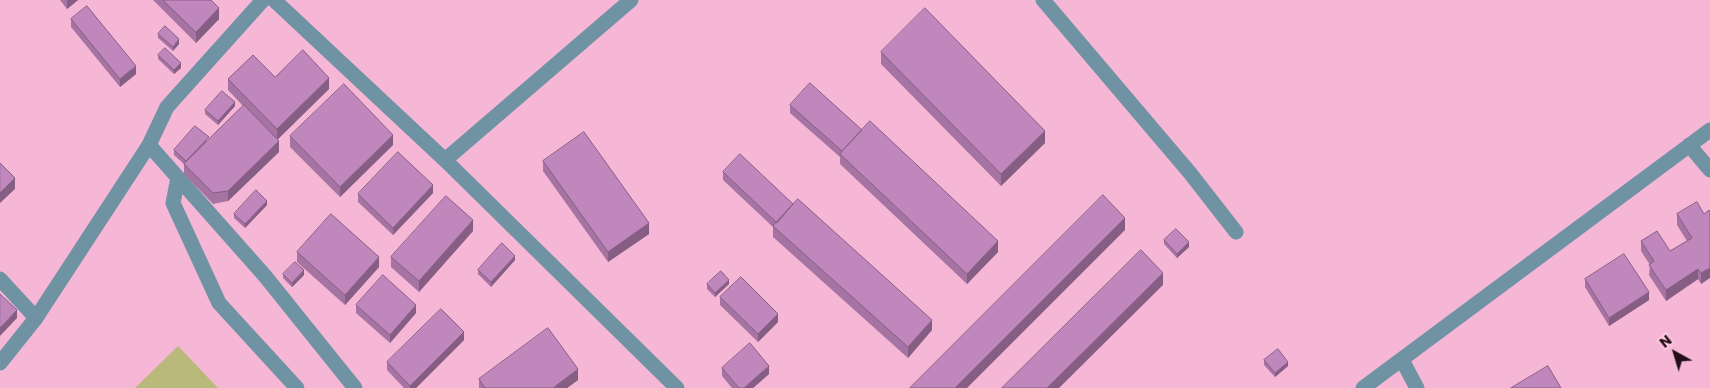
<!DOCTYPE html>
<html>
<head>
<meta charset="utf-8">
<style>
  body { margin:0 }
  #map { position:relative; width:1710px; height:388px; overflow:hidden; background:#f5b7d5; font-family:Poppins,sans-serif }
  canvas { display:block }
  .north { position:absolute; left:1650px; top:328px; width:50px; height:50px; -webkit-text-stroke:4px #fbc8e0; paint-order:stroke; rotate:321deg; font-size:14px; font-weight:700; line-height:20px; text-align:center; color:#240e19 }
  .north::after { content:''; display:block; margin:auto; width:18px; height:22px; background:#240e19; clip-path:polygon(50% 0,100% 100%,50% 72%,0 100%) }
</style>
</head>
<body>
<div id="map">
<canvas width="1710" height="388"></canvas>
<div class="north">N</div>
</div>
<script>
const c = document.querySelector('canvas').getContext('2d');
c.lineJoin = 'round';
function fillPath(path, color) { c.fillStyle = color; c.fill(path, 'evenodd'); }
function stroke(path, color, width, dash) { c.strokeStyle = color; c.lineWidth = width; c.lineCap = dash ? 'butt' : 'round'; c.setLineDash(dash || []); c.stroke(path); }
const green = new Path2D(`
  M178 346 218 388H135Z`);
const minor = new Path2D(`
  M274 0 445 160 677 388
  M1043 0 1190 173 1236 232
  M149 145 265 276 355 388
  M1689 145 1710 170
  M445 160 631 0
  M178 178 173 203 219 303 297 388
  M0 279 36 318
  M1402 360 1417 388
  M0 363 36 318 149 145 167 107 263 0
  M1363 388 1710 130`);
const wall = new Path2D(`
  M60 0H78L67 9Z
  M153 0H211L219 19 196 43Z
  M71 19 136 74 120 87 71 27Z
  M158 34 179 44 173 51 158 38Z
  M881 52 1045 143 1001 186 881 64Z
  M158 55 181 68 174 74 158 59Z
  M275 77 329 89 277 140 279 152 228 201 213 204 184 174V164L174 155V150L209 140 243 106 228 90V79Z
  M790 105 998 252 967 284 840 164V157L790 113Z
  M235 106 218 125 205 114V110Z
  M290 136 393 145 340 197 290 147Z
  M543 161 649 234 608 262 543 171Z
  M723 172 793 204 932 330 908 358 773 237V227L723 180Z
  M433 193 393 235 358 202V194Z
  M267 205 245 228 234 218V214Z
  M1677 214H1704L1701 284 1698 279 1666 301 1649 275 1650 265 1641 251V241L1670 251 1687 241 1677 225Z
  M473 231 419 292 391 267V257Z
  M1164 240 1189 247 1177 258 1164 244Z
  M297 252 379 267 345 305 297 262Z
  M515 260 491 287 478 274V270Z
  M283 274 304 275 292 287 283 278Z
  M1585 279 1649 300 1609 326 1585 287Z
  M707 284H729L715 297 707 289Z
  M720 297 778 322 758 342 720 305Z
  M356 305 416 313 390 343 356 313Z
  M464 340 416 388H404L387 370V362Z
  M1264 360 1288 366 1275 377 1264 365Z
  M722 368 769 374 753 388H732L722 376Z
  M479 379 578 380 567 388H479Z`);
const shadedWall = new Path2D(`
  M67 0H78L67 9Z
  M219 8V19L196 43V32Z
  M179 39V44L173 51V47Z
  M181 63V68L174 74V70Z
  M136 66V74L120 87V79Z
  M329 78V89L277 140V129Z
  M235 102V106L218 125V121Z
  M1045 131V143L1001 186V174Z
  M393 135V145L340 197V187Z
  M279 141V152L228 201V191Z
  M15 178V189L0 203V193Z
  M433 185V193L393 235V228Z
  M267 201V205L245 228V224Z
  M1125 218V230L967 388H955Z
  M473 220V231L419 292V281Z
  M649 223V234L608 262V252Z
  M998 241V252L967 284V274Z
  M1189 242V247L1177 258V254Z
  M515 256V260L491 287V282Z
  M379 257V267L345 305V295Z
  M1710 268V278L1701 284V273Z
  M1698 269V279L1666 301V290Z
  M304 270V275L292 287V283Z
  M1163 273V285L1059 388H1047Z
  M729 280V284L715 297V293Z
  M1649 292V300L1609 326V318Z
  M416 305V313L390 343V335Z
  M17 310V318L0 336V328Z
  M778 314V322L758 342V334Z
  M932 320V330L908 358V347Z
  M464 332V340L416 388H410V386Z
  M1288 362V366L1275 377V373Z
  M769 366V374L753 388H744Z
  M578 369V380L567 388H553Z`);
const building = new Path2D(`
  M163 0H211L219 8 196 32Z
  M87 6 136 66 120 79 71 19Z
  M925 8 1045 131 1001 174 881 52Z
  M165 26 179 39 173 47 158 34Z
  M165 48 181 63 174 70 158 55Z
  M303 50 329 78 277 129 228 79 253 55 275 77Z
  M810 83 862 130 842 151 790 105Z
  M344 84 393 135 340 187 290 136Z
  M222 91 235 102 218 121 205 110Z
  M244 105 279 141 228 191 213 193 184 164Z
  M870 121 998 241 967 274 840 154Z
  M195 126 209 137 186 161 174 150Z
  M584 132 649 223 608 252 543 161Z
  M398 152 433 185 393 228 358 194Z
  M740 154 793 204 777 223 723 172Z
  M0 163 15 178 0 193Z
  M256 190 267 201 245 224 234 214Z
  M1103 195 1125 218 955 388H910Z
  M446 196 473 220 419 281 391 257Z
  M798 199 932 320 908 347 773 226Z
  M1697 202 1704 214 1709 210 1710 213V268L1701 273 1698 269 1666 290 1649 265 1654 261 1641 241 1657 231 1670 251 1692 238 1677 214Z
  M331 214 379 257 345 295 297 252Z
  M1176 229 1189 242 1177 254 1164 240Z
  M502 243 515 256 491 282 478 270Z
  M1141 250 1163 273 1047 388H1002Z
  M1624 254 1649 292 1609 318 1585 279Z
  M295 262 304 270 292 283 283 274Z
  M721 271 729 280 715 293 707 284Z
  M383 275 416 305 390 335 356 305Z
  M741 277 778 314 758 334 720 297Z
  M0 294 17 310 0 328Z
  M441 309 464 332 410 386 387 362Z
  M548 328 578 369 553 388H485L479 379Z
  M750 343 769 366 744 388H739L722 368Z
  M1278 349 1288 362 1275 373 1264 360Z
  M1548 366 1561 388H1511Z`);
fillPath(green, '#b9b97c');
stroke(minor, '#7093a3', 15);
fillPath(wall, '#a574a3');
fillPath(shadedWall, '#865e84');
fillPath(building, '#c087bd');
stroke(building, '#865e84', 1);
</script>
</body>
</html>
